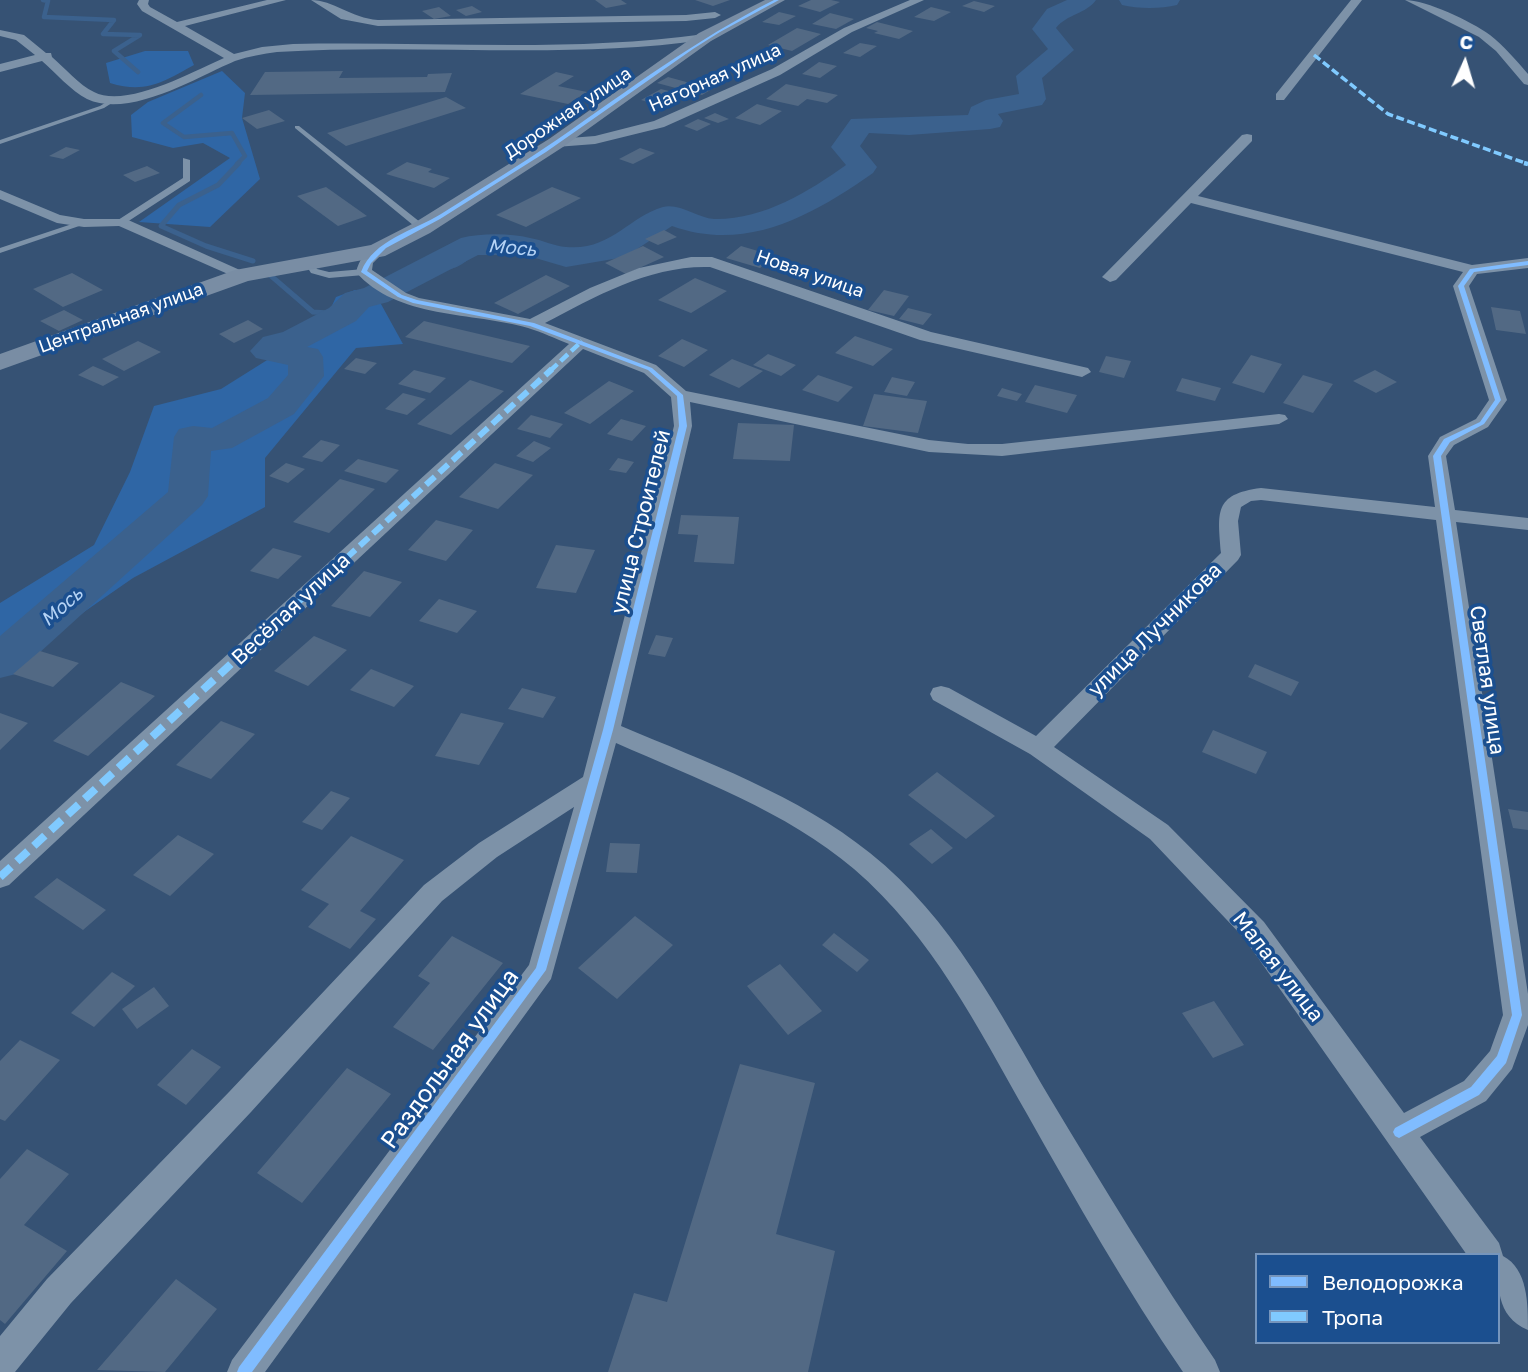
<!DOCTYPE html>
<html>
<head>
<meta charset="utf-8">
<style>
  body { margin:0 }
  #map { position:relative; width:1528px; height:1372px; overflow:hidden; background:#365274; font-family:"Golos Text",sans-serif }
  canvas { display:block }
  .legend { position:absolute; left:1255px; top:1253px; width:245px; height:91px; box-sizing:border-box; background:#1b4f8f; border:2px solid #7695bc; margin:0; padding:9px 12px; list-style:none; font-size:21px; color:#fff }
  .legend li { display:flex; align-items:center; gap:14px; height:35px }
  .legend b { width:35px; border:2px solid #7695bc }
  .north { position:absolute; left:1430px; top:28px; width:70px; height:70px; -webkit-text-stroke:5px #1b4f8f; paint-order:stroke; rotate:4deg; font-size:19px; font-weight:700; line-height:28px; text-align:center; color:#fff }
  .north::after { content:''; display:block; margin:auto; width:24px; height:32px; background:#fff; clip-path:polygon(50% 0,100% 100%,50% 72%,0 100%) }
</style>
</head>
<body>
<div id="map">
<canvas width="1528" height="1372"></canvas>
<ul class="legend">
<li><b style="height:9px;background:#80bcff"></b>Велодорожка</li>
<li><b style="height:9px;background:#80caff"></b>Тропа</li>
</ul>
<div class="north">С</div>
</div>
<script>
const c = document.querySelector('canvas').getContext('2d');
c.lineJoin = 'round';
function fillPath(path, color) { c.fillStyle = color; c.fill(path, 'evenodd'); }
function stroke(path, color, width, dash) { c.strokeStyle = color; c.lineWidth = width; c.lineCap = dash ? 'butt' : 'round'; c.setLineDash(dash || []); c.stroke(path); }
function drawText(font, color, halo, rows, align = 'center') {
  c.font = font + ' "Golos Text",sans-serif'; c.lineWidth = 7; c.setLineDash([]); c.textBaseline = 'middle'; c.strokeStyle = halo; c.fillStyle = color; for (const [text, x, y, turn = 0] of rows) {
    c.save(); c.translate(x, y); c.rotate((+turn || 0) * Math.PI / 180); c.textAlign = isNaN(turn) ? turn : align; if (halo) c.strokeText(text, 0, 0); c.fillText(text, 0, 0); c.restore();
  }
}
const green = new Path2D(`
  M145 51H188L194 65C163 82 146 94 110 83L106 63Z
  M222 71 245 93 242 118 260 179 210 227 139 222 230 158 203 143 173 148 132 137 131 115 148 102Z
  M355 290 376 295 403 344 356 348 265 458V507L133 578 68 623 0 663V603L94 545 130 472 154 406 221 389 323 325 336 297Z`);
const water = new Path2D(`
  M466 244 467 248 481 249C468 259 458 272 440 269L442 265 436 259 450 249Z`);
const streamFar1 = new Path2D(`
  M43 0 48 1 44 17 114 20 103 34 140 35 114 51 138 72
  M201 95 163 123 184 137 232 133 245 156 237 164`);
const stream = new Path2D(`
  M239 163 218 185 179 205 161 226 206 246 253 261
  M270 275 313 312 344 314`);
const river = new Path2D(`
  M1067 0H1096C1086 14 1067 14 1056 28L1074 50 1042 78 1046 99 1042 105 1002 113 998 114 1003 121 1000 127 990 129 909 135 869 133 860 146 877 167 873 173C813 215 747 253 672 226L625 257 566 267 525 255H478L388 302 369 307 356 321 307 347 318 349 323 357 324 376 294 414 232 448 211 451 208 496 202 505 16 674 0 678V636L168 492 174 437 179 429 193 426 212 428 268 398 288 375V365L256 358 250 351 263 337 283 332 329 308 345 293 364 288 461 238C481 233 510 233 530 238 542 240 554 246 566 247 611 251 628 217 663 207 680 203 697 218 714 219 763 220 808 192 846 165L831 147 851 119 968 115 971 107 986 100 1019 94 1016 76 1048 49 1032 29 1047 9Z
  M1119 0H1180L1177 5C1161 9 1138 9 1122 5Z`);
const building = new Path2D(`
  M595 0H621L627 4 606 8Z
  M695 0H730L713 6Z
  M811 0H831L840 2 820 12 798 6Z
  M974 1 995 6 984 12 962 6Z
  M472 6 482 12 466 16 456 10Z
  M439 7 451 16 434 19 422 11Z
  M931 7 951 12 934 21 914 17Z
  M779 12 796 16 779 25 762 22Z
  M830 13 854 19 836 29 812 24Z
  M877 22 913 31 899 39 874 33 878 31 866 28Z
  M797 28 821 34 792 51 768 45Z
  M860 43 877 46 860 57 843 53Z
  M819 62 837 66 820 78 802 74Z
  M343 71 339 78 427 77 428 74 452 73 445 92 250 95 265 72Z
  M556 72 574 76 558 86 587 92 568 104 520 94Z
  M668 77 712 89 702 95 657 83Z
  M786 84 838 95 827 103 807 99 798 106 766 99Z
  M661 89 684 95 664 107 641 100Z
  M446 97 466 108 346 146 327 133Z
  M757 104 782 111 760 125 735 118Z
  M269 110 285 121 257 129 242 118Z
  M715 113 729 119 718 123 704 118Z
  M698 119 711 124 697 131 684 126Z
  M66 147 80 150 63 159 49 156Z
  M640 148 655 153 633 164 619 159Z
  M407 162 432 169 428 172 450 178 434 188 386 174Z
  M147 166 160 173 135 182 123 175Z
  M326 187 367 216 338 226 297 196Z
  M552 187 581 198 526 227 496 215Z
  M664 230 677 237 658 245 645 239Z
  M643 246 664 257 626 274 605 263Z
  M741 246 775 256 760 268 726 258Z
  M72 273 103 290 63 307 33 289Z
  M546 275 570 286 518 314 494 303Z
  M695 278 727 291 691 313 658 300Z
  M884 290 909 296 894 316 868 310Z
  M1491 307 1520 311 1526 334 1496 330Z
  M908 308 932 314 923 325 899 319Z
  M64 310 83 320 59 331 40 321Z
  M248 320 263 329 234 343 219 334Z
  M424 321 530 346 512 363 405 337Z
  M855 336 893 349 873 366 835 353Z
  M682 339 708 350 684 367 658 356Z
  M138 341 161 352 124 371 102 359Z
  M768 354 796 365 781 376 753 365Z
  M1251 355 1282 364 1264 393 1232 383Z
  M1106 356 1131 361 1124 378 1099 372Z
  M356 358 377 363 365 374 344 369Z
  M732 359 763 371 739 388 709 375Z
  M93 366 119 377 103 386 78 375Z
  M414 370 446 378 430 393 398 384Z
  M1375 370 1397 382 1376 393 1353 381Z
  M818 375 853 387 838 402 802 390Z
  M1303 375 1333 384 1313 413 1283 403Z
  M892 377 915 382 907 396 884 392Z
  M1182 378 1221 388 1215 401 1176 391Z
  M470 380 504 391 451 435 417 424Z
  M609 381 634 391 590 424 564 413Z
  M1035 385 1077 395 1067 413 1025 402Z
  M1002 388 1022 394 1017 401 997 396Z
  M403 393 426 399 407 415 385 409Z
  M874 394 927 401 918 433 863 426Z
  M531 415 563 424 550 438 517 429Z
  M621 419 646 426 632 441 607 434Z
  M738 423 794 425 790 461 733 459Z
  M321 440 340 445 322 462 302 457Z
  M534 441 551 448 533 462 516 456Z
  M618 458 634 462 626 473 609 470Z
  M358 459 399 470 386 483 344 471Z
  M286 463 305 469 288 483 269 476Z
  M495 463 533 475 498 509 459 497Z
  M340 479 375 489 329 533 293 522Z
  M681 515 739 517 734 564 694 562 698 535 678 534Z
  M436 520 473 530 446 561 408 550Z
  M556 545 595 550 576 593 536 588Z
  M273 548 302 556 278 579 250 571Z
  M364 571 402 582 370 617 331 606Z
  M439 599 477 611 457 633 419 621Z
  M656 635 673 638 665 657 648 654Z
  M314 636 347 650 308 686 274 671Z
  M40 651 79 663 53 687 13 674Z
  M1255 664 1299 682 1291 696 1248 677Z
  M371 669 414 686 394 707 350 690Z
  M121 682 155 696 88 756 53 741Z
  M522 688 556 697 543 718 508 709Z
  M0 713 28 723 0 750Z
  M461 713 504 723 479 765 435 756Z
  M221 721 255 734 211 779 176 765Z
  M1213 730 1267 752 1256 774 1202 752Z
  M937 772 995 816 966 839 908 795Z
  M331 791 350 798 322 830 302 822Z
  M1508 809 1528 812V830L1513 828Z
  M931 829 953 848 932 864 909 844Z
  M178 835 214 854 170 896 133 875Z
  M351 836 404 860 360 911 376 919 350 949 308 927 329 904 301 890Z
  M610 843 640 844 637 873 606 872Z
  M57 878 106 910 83 930 34 897Z
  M635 916 673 945 617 999 578 968Z
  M834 933 869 960 857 972 822 945Z
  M452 936 503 963 433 1050 393 1027 430 983 418 976Z
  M780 964 822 1011 788 1035 747 986Z
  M112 972 135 986 94 1027 71 1013Z
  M154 987 169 1006 137 1029 122 1009Z
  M1214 1001 1244 1045 1213 1058 1182 1013Z
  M20 1040 60 1060 5 1121 0 1119V1061Z
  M192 1049 221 1067 186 1105 157 1085Z
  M740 1064 815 1083 776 1234 835 1251 808 1372H608L634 1293 667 1302Z
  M347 1068 391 1094 302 1203 257 1173Z
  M27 1149 69 1174 24 1225 67 1251 5 1324 0 1320V1179Z
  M176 1279 217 1309 165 1372 97 1370Z`);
const lane = new Path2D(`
  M113 98 116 100 115 101 104 108 0 144V140L100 106Z
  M295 126H299L425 226V230H419L295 128Z
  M183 158 190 160V181L124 224H118V220L183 178Z
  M81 221 88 223 0 253V248Z
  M305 260H311L317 269 329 272 364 269 368 272 364 275 329 278 311 273 304 262Z`);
const street = new Path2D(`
  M139 0H149L148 4 150 7 177 22 267 0H286L185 26 234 54 262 47 293 44C430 41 568 53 705 34L711 37 705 40C563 60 420 43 277 52 263 54 249 56 235 61 197 77 130 119 87 99 71 91 55 72 42 61L0 72V64L35 55 16 40 0 36V30L24 35 46 53H51L52 57C65 68 79 85 94 92 126 109 194 71 224 58L142 11 137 4Z
  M311 0C333 0 351 18 378 20L686 15 715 12 721 15 715 18 686 21 378 26 341 19Z
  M910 0H924L852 32 780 75 664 127 595 144 556 147 549 143 556 139 595 136 654 121 772 69 844 28Z
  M1351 0H1362L1284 100H1276V94Z
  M1405 0C1426 0 1471 21 1490 35 1504 46 1516 60 1528 74V85L1524 84 1496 51 1479 37Z
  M1247 134 1252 135V141L1198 196 1472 265 1528 258V268L1477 274 1469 286 1507 400 1488 427 1454 445 1446 456 1455 510 1528 518V530L1456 522 1528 994V1025L1512 1069 1486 1101 1420 1137 1499 1243 1503 1256C1528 1269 1528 1304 1528 1330 1495 1316 1498 1285 1498 1255H1467L1244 938 1150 839 1030 754 933 700 930 694 933 688 941 686 949 688 1036 736 1221 553C1218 513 1213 494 1261 488L1435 507 1428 456 1440 437 1476 419 1489 400 1453 286 1463 272 1191 203 1116 280 1110 282 1102 277 1242 135ZM1261 500 1436 520 1503 1015 1490 1051 1464 1081 1404 1113 1264 922 1168 825 1054 747 1238 560 1241 555 1238 521 1241 507 1251 501Z
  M0 190 60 215 84 219H126L251 275 249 278H237L119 226 84 227 57 223 0 199Z
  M377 246 385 251 373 263 372 270 406 293 419 298 530 319 590 288 639 268 691 257H712L931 332 1088 368 1091 372 1082 377 920 340 710 267C651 265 596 296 545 323L656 365 686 391 929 440 968 444H1002L1279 414 1285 415 1288 419 1279 424 1002 456 929 452 690 402 692 426 621 726C706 762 798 795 870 853 952 918 999 1012 1051 1100 1104 1188 1157 1275 1215 1360L1220 1372H1183C1126 1289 1076 1201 1027 1114 977 1026 932 936 854 869 786 811 697 779 616 743L551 979 265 1372H227L232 1360 529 965 574 807 497 857 442 901 251 1112 71 1303 15 1372H0V1336L47 1279 229 1092 424 885 479 843 583 777 674 426 671 397 644 373 583 349 9 885 0 888V861L569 344C556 339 542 332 528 328 474 312 396 319 356 272 359 261 365 249 377 246Z`);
const secondary = new Path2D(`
  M765 0H785L711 41 563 147 430 233 385 256 248 281 0 370V354L235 270 371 245 414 223 549 139 699 33Z`);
const quietFar3 = new Path2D(`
  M1314 55 1388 114 1528 164`);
const quietFar2 = new Path2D(`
  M1524 163 1528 164
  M550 371 582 341`);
const quietFar1 = new Path2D(`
  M267 631 552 369`);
const quiet = new Path2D(`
  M0 877 269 629`);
const cycleway = new Path2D(`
  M774 0H779L720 32 693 49 546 152 440 219 386 248 371 263 367 271 402 295 417 300 534 323 652 368 683 395 687 426 613 730 546 970 252 1372H237L239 1367 536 968 603 730 679 426 677 396 648 370 530 326 413 303 398 297 361 272C374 239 414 231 441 214 480 189 520 165 558 139 630 89 695 40 774 0Z
  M1528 261V265L1474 272 1464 286 1501 400 1484 424 1450 442 1441 456 1522 1015 1506 1063 1479 1095 1399 1138 1395 1136 1393 1132 1395 1128 1471 1087 1497 1056 1512 1015 1433 456 1444 439 1480 422 1495 400 1458 286 1470 269Z`);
const farStreetnames = [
  ["Нагорная улица",715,78,-24],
  ["Дорожная улица",568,113,-34],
  ["Новая улица",810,274,19],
  ["Центральная улица",121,318,-20]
];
const farWaternames = [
  ["Мось",512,248,5],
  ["Мось",62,607,-41]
];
const streetNames = [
  ["улица Строителей",641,522,-76],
  ["Весёлая улица",291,609,-43],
  ["улица Лучникова",1155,630,-45],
  ["Светлая улица",1487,680,82],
  ["Малая улица",1278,967,52]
];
const nearStreetnames = [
  ["Раздольная улица",450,1059,-54]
];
fillPath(green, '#2f66a5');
fillPath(water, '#3b618d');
stroke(streamFar1, '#3b618d', 4.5);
stroke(stream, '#3b618d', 5);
fillPath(river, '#3b618d');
fillPath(building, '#526984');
fillPath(lane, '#7d92a8');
fillPath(street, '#7d92a8');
fillPath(secondary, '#798da4');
stroke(quietFar3, '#80caff', 3.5, [8, 3.5]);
stroke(quietFar2, '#80caff', 4.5, [10, 4.5]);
stroke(quietFar1, '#80caff', 6, [12, 6]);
stroke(quiet, '#80caff', 8, [15, 8]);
fillPath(cycleway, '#80bcff');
drawText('18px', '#fff', '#1b4f8f', farStreetnames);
drawText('italic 19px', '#b5d3f5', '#1b4f8f', farWaternames);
drawText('21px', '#fff', '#1b4f8f', streetNames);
drawText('24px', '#fff', '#1b4f8f', nearStreetnames);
</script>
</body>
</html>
